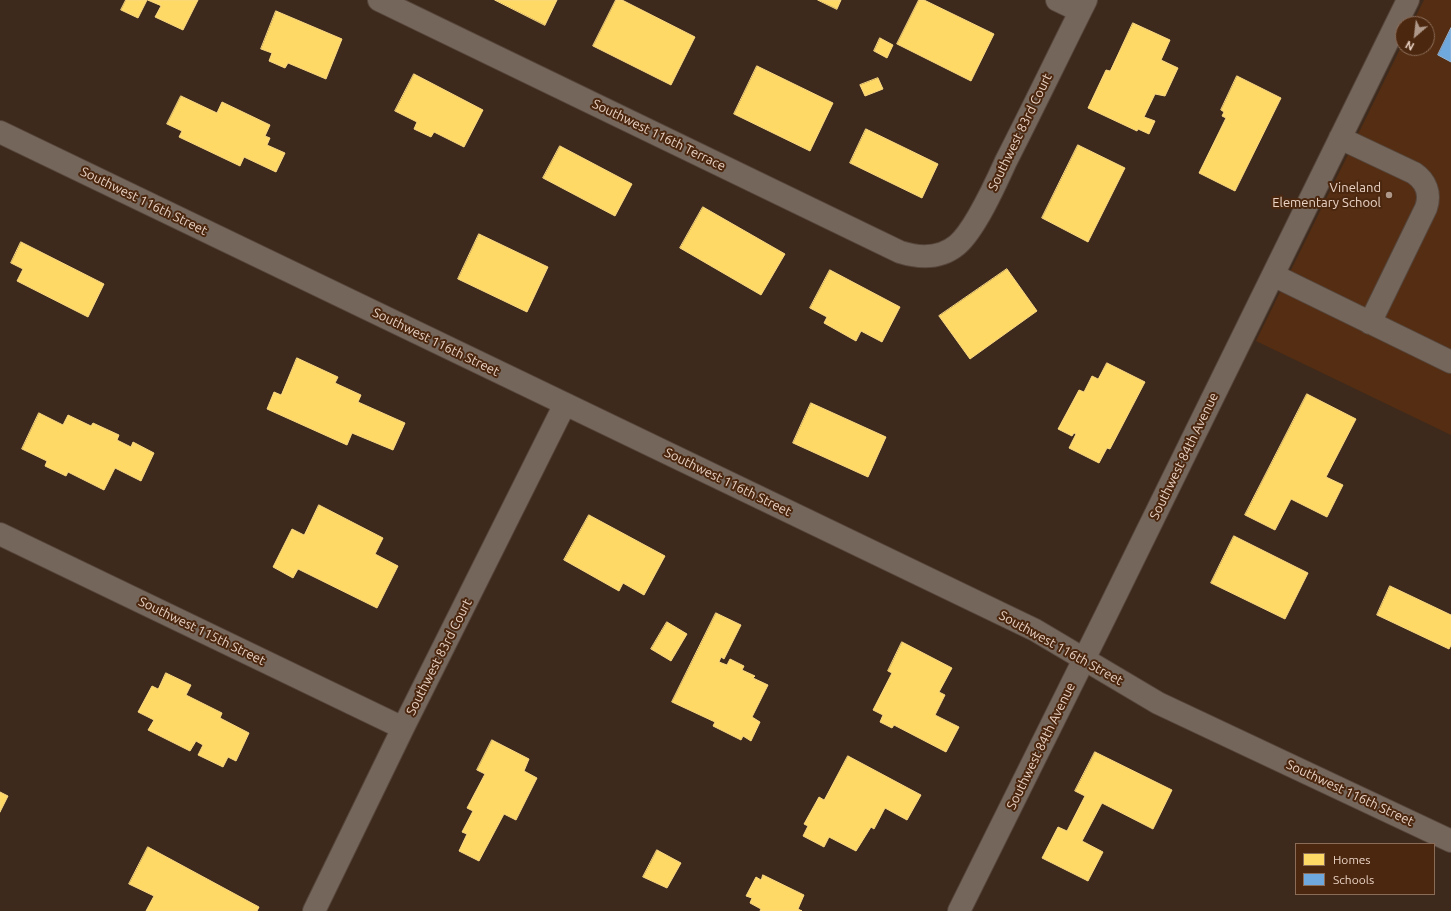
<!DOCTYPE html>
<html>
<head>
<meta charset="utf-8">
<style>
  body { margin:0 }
  #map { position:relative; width:1451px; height:911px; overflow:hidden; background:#3e2a1c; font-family:Ubuntu,sans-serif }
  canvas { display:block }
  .legend { position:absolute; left:1295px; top:843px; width:140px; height:52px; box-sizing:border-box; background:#4b270f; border:1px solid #8b6c58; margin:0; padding:5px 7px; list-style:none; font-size:12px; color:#ead3c5 }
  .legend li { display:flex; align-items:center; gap:8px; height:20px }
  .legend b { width:20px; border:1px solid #8b6c58 }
  .north { position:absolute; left:1395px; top:16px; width:40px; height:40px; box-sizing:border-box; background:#4b270f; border:1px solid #8b6c58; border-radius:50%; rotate:208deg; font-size:11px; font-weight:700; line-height:16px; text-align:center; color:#ead3c5 }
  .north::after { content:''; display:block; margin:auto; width:14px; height:18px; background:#ae988a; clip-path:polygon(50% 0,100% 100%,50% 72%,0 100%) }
</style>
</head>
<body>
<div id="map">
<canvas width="1451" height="911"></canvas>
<ul class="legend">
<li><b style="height:11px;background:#ffd966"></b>Homes</li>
<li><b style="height:11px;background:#6fa8dc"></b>Schools</li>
</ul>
<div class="north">N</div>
</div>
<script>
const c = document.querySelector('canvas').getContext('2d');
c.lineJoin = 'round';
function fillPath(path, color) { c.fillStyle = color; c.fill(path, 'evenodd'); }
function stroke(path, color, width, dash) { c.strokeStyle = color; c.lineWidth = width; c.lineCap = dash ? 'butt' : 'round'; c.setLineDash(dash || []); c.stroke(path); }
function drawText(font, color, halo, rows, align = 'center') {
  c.font = font + ' Ubuntu,sans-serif'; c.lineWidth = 4; c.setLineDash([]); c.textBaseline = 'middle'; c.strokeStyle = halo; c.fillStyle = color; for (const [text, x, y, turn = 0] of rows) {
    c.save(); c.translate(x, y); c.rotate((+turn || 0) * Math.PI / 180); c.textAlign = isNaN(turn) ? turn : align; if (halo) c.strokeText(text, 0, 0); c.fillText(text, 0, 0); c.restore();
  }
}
const built = new Path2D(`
  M1424 0H1451V435L1256 341 1403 43V48H1427V24H1412Z`);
const homes = new Path2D(`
  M126 0H147L138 18 121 10Z
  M148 0H198L183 30 155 17 161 6Z
  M495 0H557L545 25Z
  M616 0H622L695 37 671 85 593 46Z
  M818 0H841L837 9Z
  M919 0H924L994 34 971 81 897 44Z
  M276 11 342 39 326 79 288 63 285 68 269 61 272 53 261 49Z
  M1133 23 1170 40 1161 60 1178 68 1165 96 1155 94 1144 117 1155 121 1149 134 1138 129 1137 131 1088 108 1106 70 1110 71Z
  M880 38 893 45 887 58 874 51Z
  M757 66 833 103 810 151 734 114Z
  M414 74 483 110 464 147 434 132 431 137 414 129 417 122 395 111Z
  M1237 76 1281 98 1235 191 1199 173 1226 118 1222 116 1224 112 1221 110Z
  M878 78 883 89 865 96 860 85Z
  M181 96 217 113 222 102 270 125 265 136 270 138 267 145 285 153 276 172 244 157 240 166 179 137 182 131 167 124Z
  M866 129 938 164 922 198 850 163Z
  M1078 145 1125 168 1088 242 1042 218Z
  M560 146 632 184 615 216 543 178Z
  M703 207 785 254 761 295 680 248Z
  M479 234 548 267 527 312 458 279Z
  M21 242 104 284 88 317 17 281 23 269 11 263Z
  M1007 269 1037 311 970 359 939 316Z
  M830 270 900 307 882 342 861 331 856 341 824 323 827 317 810 308Z
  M297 358 338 377 335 383 361 395 358 402 405 423 393 450 352 433 347 445 267 409 274 392 281 395Z
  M1107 363 1145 382 1110 449 1107 448 1099 463 1069 448 1076 434 1074 433 1072 436 1058 429 1079 390 1084 392 1092 376 1098 379Z
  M1307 394 1356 419 1326 477 1343 485 1327 517 1291 499 1275 530 1245 515Z
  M811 403 886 437 868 477 793 443Z
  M39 413 63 425 68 415 91 426 93 423 119 435 117 440 131 447 133 442 154 453 141 481 115 468 104 490 68 472 66 476 45 466 47 461 22 449Z
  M319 505 383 538 375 554 398 566 377 608 298 569 293 578 273 567 292 529 304 535Z
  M589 515 665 556 644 595 623 583 619 591 564 560Z
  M1234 536 1308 573 1285 619 1211 583Z
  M1390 586 1451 615V645L1449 649 1377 615Z
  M716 613 741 625 724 659 721 657 719 662 727 665 730 659 744 666 742 670 755 676 753 678 768 685 752 717 760 722 751 741 743 736 741 740 713 726 715 722 672 702Z
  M667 622 687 634 671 661 651 649Z
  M902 642 952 668 939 692 945 695 935 715 959 727 946 752 894 725 892 728 880 722 883 715 873 710 892 673 888 671Z
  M166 673 191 685 186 695 222 713 220 718 249 733 236 761 228 757 223 767 198 755 203 745 196 741 190 751 148 730 154 720 138 712 152 686 158 689Z
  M492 740 529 759 524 771 537 778 516 820 504 814 479 861 459 851 467 834 462 832 473 811 467 808 485 774 477 770Z
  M1095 752 1172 790 1153 829 1102 803 1082 841 1103 852 1088 881 1042 858 1058 827 1067 831 1085 796 1075 791Z
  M848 756 921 795 907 820 885 808 874 829 871 827 856 851 829 837 824 847 803 836 808 826 804 824 819 797 824 800Z
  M0 792 8 796 0 812Z
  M148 847 259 907 257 911H146L154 896 129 884Z
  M657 850 681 863 667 888 643 877Z
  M763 875 804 895 798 909 802 911H760L761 909 750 903 752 898 746 896 756 877 761 880Z`);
const schools = new Path2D(`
  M1451 28V62L1438 55Z`);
const minor = new Path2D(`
  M379 0 900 252C919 258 940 259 957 245 975 230 996 183 1006 161 1033 108 1059 54 1086 0
  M1057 0 1080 11
  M0 132 1035 630 1158 703 1451 841
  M1340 138 1414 173C1426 181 1431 194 1426 208L1370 323
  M1273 275 1451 362
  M0 534 403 728
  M314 911 403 728 565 404
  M959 911 1105 617 1408 0`);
const markers = [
  [1389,195,4,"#ae988a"]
];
const streetNames = [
  ["Southwest 83rd Court",1020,132,-64],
  ["Southwest 116th Terrace",659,135,26],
  ["Southwest 116th Street",144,201,26],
  ["Southwest 116th Street",436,342,26],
  ["Southwest 84th Avenue",1184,456,-64],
  ["Southwest 116th Street",728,482,26],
  ["Southwest 115th Street",202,631,26],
  ["Southwest 116th Street",1061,648,29],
  ["Southwest 83rd Court",439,657,-63],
  ["Southwest 84th Avenue",1041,746,-64],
  ["Southwest 116th Street",1350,793,25]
];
const poiNames = [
  ["Vineland",1381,188],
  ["Elementary School",1381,203]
];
fillPath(built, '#542d12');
fillPath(homes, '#ffd966');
stroke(homes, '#f9d782', 1);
fillPath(schools, '#6fa8dc');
stroke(schools, '#94b5d5', 1);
stroke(minor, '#56463c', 24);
stroke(minor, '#75665b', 22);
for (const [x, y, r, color] of markers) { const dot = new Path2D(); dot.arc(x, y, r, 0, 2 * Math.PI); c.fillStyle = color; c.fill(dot); stroke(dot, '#4b270f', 1.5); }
drawText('13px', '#ead3c5', '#4b270f', streetNames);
drawText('13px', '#ead3c5', '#4b270f', poiNames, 'right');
</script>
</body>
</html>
